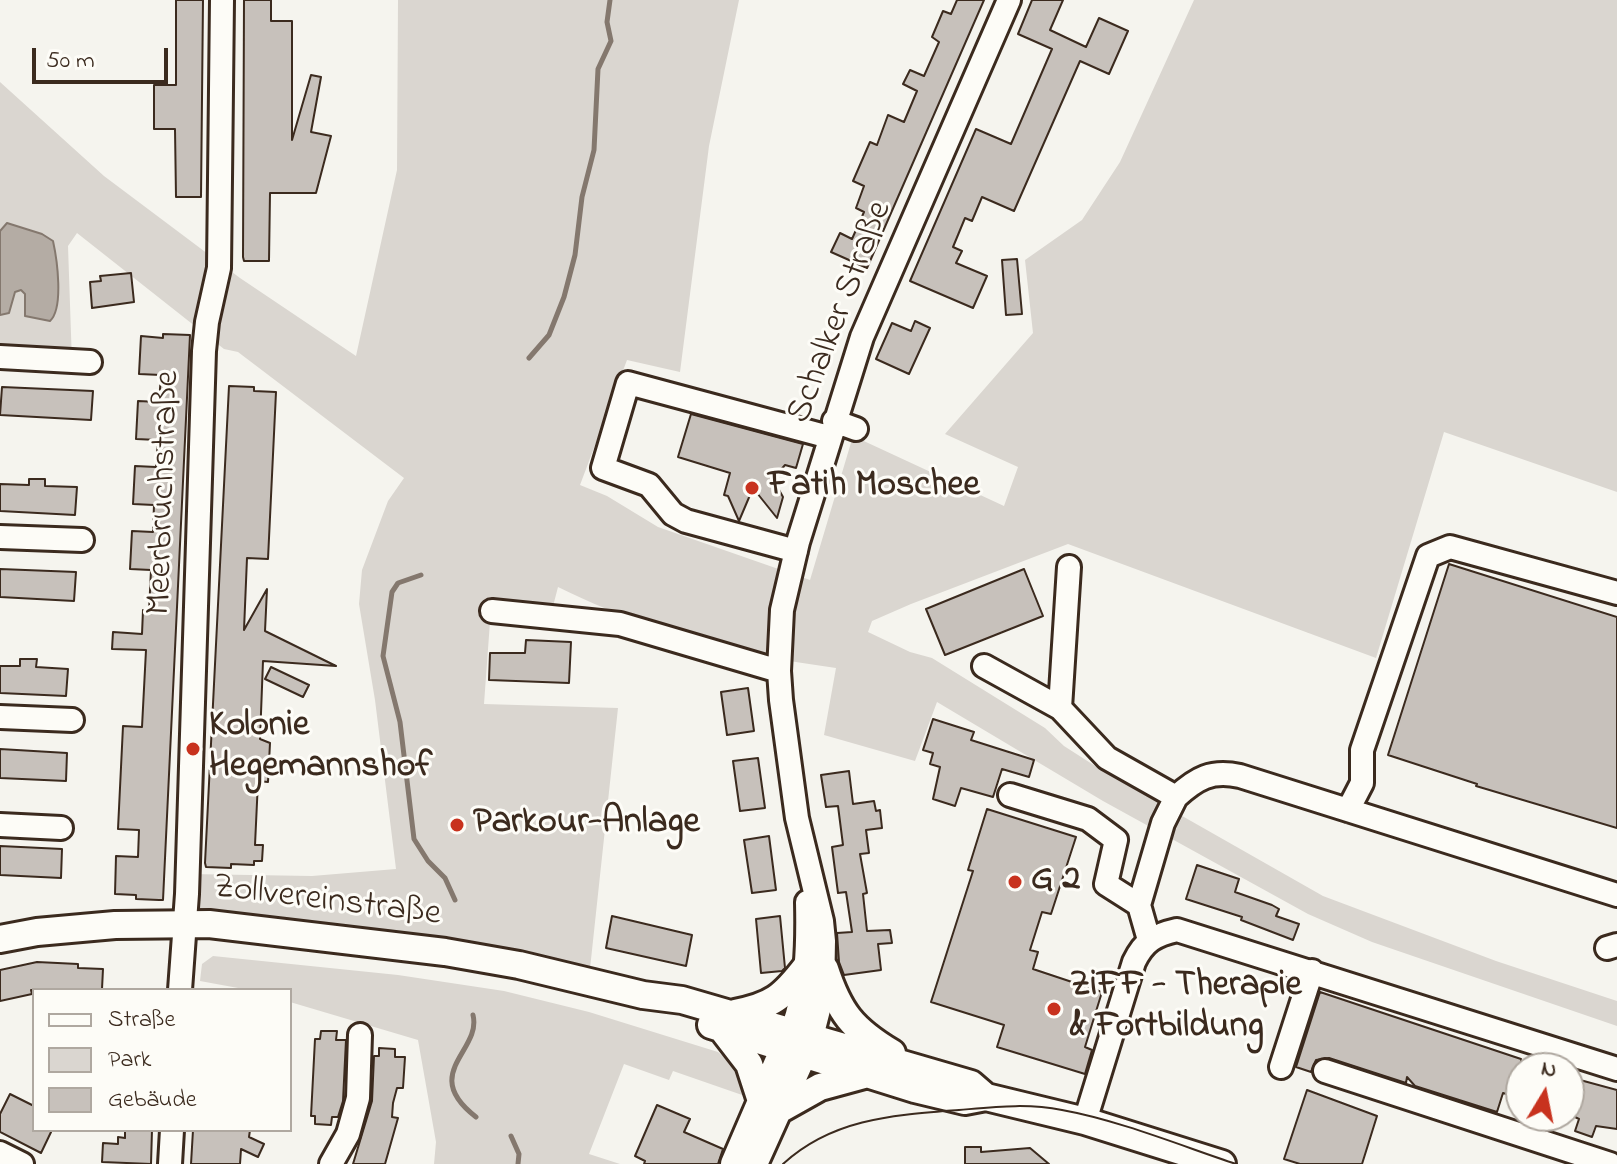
<!DOCTYPE html>
<html>
<head>
<meta charset="utf-8">
<style>
  body { margin:0 }
  #map { position:relative; width:1617px; height:1164px; overflow:hidden; background:#f5f4ee; font-family:"Indie Flower",sans-serif }
  canvas { display:block }
  .legend { position:absolute; left:32px; top:988px; width:260px; height:144px; box-sizing:border-box; background:#fdfcf7; border:2px solid #afa8a0; margin:0; padding:10px 14px; list-style:none; font-size:24px; color:#3b2a1e }
  .legend li { display:flex; align-items:center; gap:16px; height:40px }
  .legend b { width:40px; border:2px solid #afa8a0 }
  .north { position:absolute; left:1505px; top:1052px; width:80px; height:80px; box-sizing:border-box; background:#fdfcf7; border:2px solid #afa8a0; border-radius:50%; rotate:10deg; font-size:22px; font-weight:700; line-height:32px; text-align:center; color:#3b2a1e }
  .north::after { content:''; display:block; margin:auto; width:28px; height:36px; background:#c8321e; clip-path:polygon(50% 0,100% 100%,50% 72%,0 100%) }
  .scale { position:absolute; left:32px; top:48px; width:136px; height:36px; box-sizing:border-box; border:4px solid #3b2a1e; border-top:0; padding-left:10px; font-size:24px; line-height:28px; white-space:nowrap; color:#3b2a1e; -webkit-text-stroke:6px #fdfcf7; paint-order:stroke }
</style>
</head>
<body>
<div id="map">
<canvas width="1617" height="1164"></canvas>
<ul class="legend">
<li><b style="height:10px;background:#fdfcf7"></b>Straße</li>
<li><b style="height:22px;background:#dad6d0"></b>Park</li>
<li><b style="height:22px;background:#c7c1bb"></b>Gebäude</li>
</ul>
<div class="north">N</div>
<div class="scale">50 m</div>
</div>
<script>
const c = document.querySelector('canvas').getContext('2d');
c.lineJoin = 'round';
function fillPath(path, color) { c.fillStyle = color; c.fill(path, 'evenodd'); }
function stroke(path, color, width, dash) { c.strokeStyle = color; c.lineWidth = width; c.lineCap = dash ? 'butt' : 'round'; c.setLineDash(dash || []); c.stroke(path); }
function drawText(font, color, halo, rows, align = 'center') {
  c.font = font + ' "Indie Flower",sans-serif'; c.lineWidth = 6; c.setLineDash([]); c.textBaseline = 'middle'; c.strokeStyle = halo; c.fillStyle = color; for (const [text, x, y, turn = 0] of rows) {
    c.save(); c.translate(x, y); c.rotate((+turn || 0) * Math.PI / 180); c.textAlign = isNaN(turn) ? turn : align; if (halo) c.strokeText(text, 0, 0); c.fillText(text, 0, 0); c.restore();
  }
}
const green = new Path2D(`
  M398 0H739L709 146 680 372 627 360 580 485 607 496 658 527 810 580 853 436 1004 506 1018 467 945 434 1033 333 1025 260 1082 220 1120 162 1194 0H1617V492L1444 432 1376 658 1068 544 911 604 872 621 868 632 910 652 932 658 1045 728 1064 746 1103 771 1323 896 1496 961 1617 1001V1026L1372 942 1308 914 1103 801 937 702 915 761 824 735 836 668C811 664 787 661 763 656 697 644 618 617 558 587L551 614 491 608 484 704 618 708 589 978 186 922 189 874 312 876 396 869 375 700 359 604 362 570 388 501 404 478 238 352 224 349 77 233 68 246 72 363 0 359V82L104 176 240 278 356 356 397 170Z
  M213 956 398 975 504 991 589 1012 718 1052 738 1070 745 1096 673 1071 669 1080 624 1064 589 1154 620 1164H434L436 1142 418 1040 290 1002V990H249L200 981 202 964Z`);
const water = new Path2D(`
  M7 223 42 234 53 241C57 259 64 308 50 321L25 316V294L21 290 15 292 9 313 0 315V231Z`);
const stream = new Path2D(`
  M529 358 549 335 564 297 575 255 582 197 594 150 598 69 611 41 607 22 610 0
  M421 575 398 583 392 592 383 656 400 722 414 839 428 861 445 878 455 900
  M473 1015C482 1051 419 1073 476 1117
  M511 1136 519 1154 518 1164`);
const building = new Path2D(`
  M176 0H203L201 197H176L175 129H154V85H176Z
  M244 0H271V21H292V140L311 75 321 77 311 132 331 136 316 193H270L269 261H244L243 257Z
  M957 0H984L867 268 831 252 840 233 852 239 864 212 856 208 864 186 853 181 870 142 877 145 888 115 904 122 917 91 903 84 910 70 924 76 939 42 932 37 943 11 951 14Z
  M1032 0H1063L1050 30 1086 47 1099 18 1128 31 1109 74 1080 61 1014 211 982 197 972 221 965 218 953 247 962 251 956 263 987 276 973 308 910 281 976 129 1011 144 1052 49 1018 34Z
  M1017 259 1022 314 1006 315 1002 260Z
  M131 273 134 302 92 308 90 282 101 281 100 276Z
  M915 321 930 328 909 374 876 359 892 323 911 331Z
  M163 334 190 335 163 900H159L136 899V895L115 894 116 856 138 857 139 830 118 829 123 726 142 727 146 650 112 649 113 632 142 634 143 610 149 611 151 570 130 569 132 531 153 532 154 505 133 504 135 466 156 467 158 440 136 439 138 401 159 402 161 375 139 374 141 336 163 338Z
  M229 386 254 387V391L276 392 268 559 247 558 244 630 267 589 265 631 336 666 263 661 260 739 270 743 268 782 258 781 255 845H263L262 861H254V865L231 864V868L206 867 205 863Z
  M2 387 93 391 91 420 0 415Z
  M691 414 803 444 796 468 785 465 773 479 783 497 777 518 753 488 739 521 728 496 724 495 730 473 678 457Z
  M29 479H45V486L77 487 75 515 0 511V484L29 485Z
  M1449 564 1617 617V828L1476 786 1477 784 1388 755Z
  M0 569 76 572 74 601 0 597Z
  M1024 569 1043 616 945 655 926 609Z
  M526 640 571 642 569 683 489 680 490 653H525Z
  M20 659H37L36 667 68 669 66 696 0 693V666H20Z
  M271 667 309 685 303 697 265 679Z
  M748 688 754 731 727 735 721 692Z
  M933 719 974 732 971 740 1034 760 1029 777 1002 769 993 797 961 788 955 806 933 799 940 767 930 764 933 753 923 750Z
  M0 749 67 753 66 781 0 778Z
  M758 758 765 808 740 811 733 761Z
  M849 771 853 804 874 801 876 811 880 810 882 828 866 830 869 853 860 854 867 893 863 894 867 931 890 930 892 943 878 944 881 970 844 975 839 962 837 933 852 932 846 892 838 893 832 847 843 845 838 806 826 807 821 775Z
  M987 809 1076 837 1051 914 1042 912 1030 950 1038 952 1033 969 1102 992 1085 1047 1092 1050 1085 1074 997 1047 1004 1025 931 1002 973 871 968 870Z
  M769 836 776 890 752 893 744 840Z
  M0 846 62 849 61 878 0 875Z
  M1197 865 1239 879 1235 892 1272 905 1279 909 1276 916 1299 924 1293 940 1241 920 1242 917 1186 899Z
  M612 916 692 935 686 966 606 948Z
  M780 916 785 968 782 971 761 973 756 919Z
  M37 962 78 964V968L103 969 102 989 31 990 32 994 0 1001V970Z
  M1320 992 1521 1059V1098L1503 1093 1497 1112 1415 1086 1407 1077 1406 1083 1329 1058 1316 1060 1311 1072 1296 1067Z
  M321 1031H337L336 1040H346L343 1101 338 1117H332L331 1125 315 1124V1116H311L315 1039H320Z
  M379 1048 395 1049V1057H405L403 1088H397L393 1103 392 1117 398 1118 385 1164H353L372 1101 374 1056H379Z
  M1569 1077 1617 1090V1129L1596 1126 1592 1137 1575 1131 1579 1119 1569 1114Z
  M1307 1090 1377 1116 1362 1164H1300L1284 1159Z
  M10 1094 34 1106V1130H52L41 1153 0 1132V1114Z
  M657 1105 690 1119 684 1132 723 1149 718 1164H644L645 1161 635 1156Z
  M125 1130H152L151 1164 102 1162 103 1143 118 1144V1137L125 1138Z
  M193 1130H250L249 1137 264 1144 258 1157 241 1149 240 1164H191Z
  M965 1147H981V1152L1030 1148 1049 1164H965Z`);
const minor = new Path2D(`
  M0 357 90 362
  M834 421 856 429
  M0 537 82 540
  M796 551 686 521 673 514 649 485 603 468 628 383 829 437
  M492 611 620 624 779 671
  M984 666 1060 708 1107 758 1176 797 1163 823 1139 905 1149 940
  M1060 708 1069 567
  M0 717 72 720
  M1010 795 1088 819 1116 840 1106 884 1139 905
  M1176 797C1197 778 1211 770 1240 776L1617 895
  M1348 810 1362 783V750L1428 556 1450 547 1617 593
  M0 825 61 828
  M1607 948 1617 945
  M180 990 187 894 204 351 207 322 219 268 222 0
  M792 1030C807 988 808 946 807 902
  M812 1037 823 994 824 941 822 921 797 818 781 700 779 671 782 610 798 542 862 337 1009 0
  M1281 1067 1312 971
  M1325 1071 1610 1164
  M1085 1121 1134 962C1144 941 1155 935 1177 930L1617 1069
  M0 1153 22 1164
  M170 1164 172 1130
  M331 1164 348 1134 358 1098 360 1035`);
const major = new Path2D(`
  M0 939 37 932 115 925 209 924 445 952 519 965 643 995 682 1000 971 1084 986 1097
  M825 969C839 1012 852 1029 892 1053
  M735 1013C772 1006 783 997 806 967
  M711 1025 915 1089 965 1101 986 1097 1085 1121 1222 1164
  M722 1029 749 1064 761 1101
  M779 1110 820 1087 864 1075
  M734 1164 790 1034
  M754 1164 810 1040`);
const tram = new Path2D(`
  M783 1164C833 1118 895 1115 959 1110 994 1107 1027 1103 1062 1110 1118 1120 1182 1146 1236 1164`);
const markers = [
  [752,488,8,"#c8321e"],
  [193,749,8,"#c8321e"],
  [457,825,8,"#c8321e"],
  [1015,882,8,"#c8321e"],
  [1054,1009,8,"#c8321e"]
];
const streetNames = [
  ["Schalker Straße",842,313,-69],
  ["Meerbruchstraße",166,493,-88],
  ["Zollvereinstraße",327,903,7]
];
const poiNames = [
  ["Fatih Moschee",768,488],
  ["Kolonie",209,728],
  ["Hegemannshof",209,769],
  ["Parkour-Anlage",473,825],
  ["G 2",1031,882],
  ["ZiFF - Therapie",1070,988],
  ["& Fortbildung",1070,1029]
];
fillPath(green, '#dad6d0');
fillPath(water, '#b4aca4');
stroke(water, '#84786e', 2);
stroke(stream, '#84786e', 5);
fillPath(building, '#c7c1bb');
stroke(building, '#3b2a1e', 2);
stroke(minor, '#3b2a1e', 28);
stroke(major, '#3b2a1e', 32);
stroke(minor, '#fdfcf7', 22);
stroke(major, '#fdfcf7', 26);
stroke(tram, '#3b2a1e', 2);
for (const [x, y, r, color] of markers) { const dot = new Path2D(); dot.arc(x, y, r, 0, 2 * Math.PI); c.fillStyle = color; c.fill(dot); stroke(dot, '#fdfcf7', 3); }
drawText('36px', '#3b2a1e', '#fdfcf7', streetNames);
drawText('bold 36px', '#3b2a1e', '#fdfcf7', poiNames, 'left');
</script>
</body>
</html>
